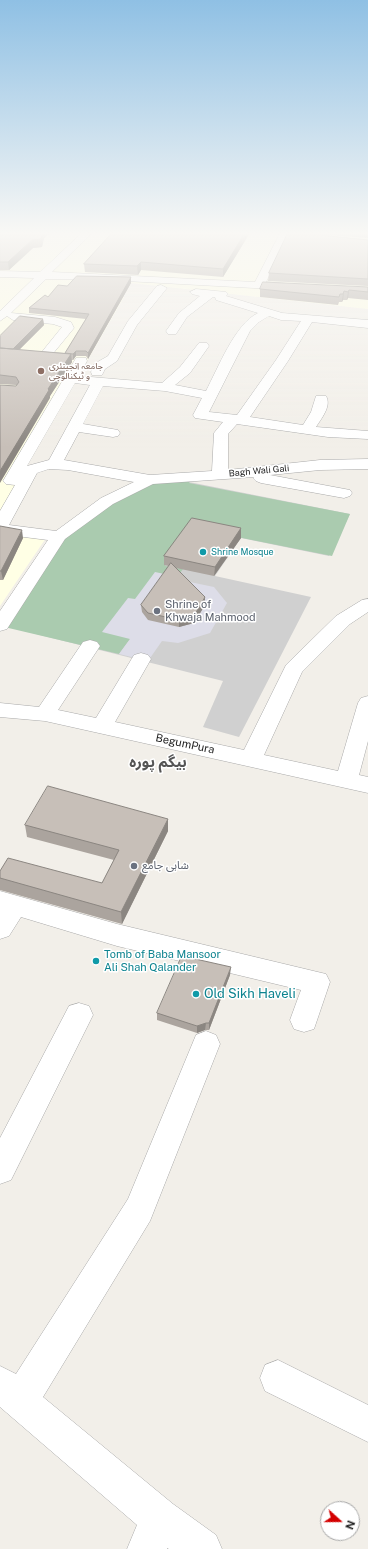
<!DOCTYPE html>
<html>
<head>
<meta charset="utf-8">
<style>
  body { margin:0 }
  #map { position:relative; width:368px; height:1549px; overflow:hidden; background:#f2efe9; font-family:"Public Sans",sans-serif }
  canvas { display:block }
  .north { position:absolute; left:320px; top:1501px; width:40px; height:40px; box-sizing:border-box; background:#fff; border:1px solid #a7a7a7; border-radius:50%; rotate:111deg; font-size:11px; font-weight:700; line-height:16px; text-align:center; color:#222 }
  .north::after { content:''; display:block; margin:auto; width:14px; height:18px; background:#d40000; clip-path:polygon(50% 0,100% 100%,50% 72%,0 100%) }
</style>
</head>
<body>
<div id="map">
<canvas width="368" height="1549"></canvas>
<div class="north">N</div>
</div>
<script>
const c = document.querySelector('canvas').getContext('2d');
c.lineJoin = 'round';
function fillPath(path, color) { c.fillStyle = color; c.fill(path, 'evenodd'); }
function stroke(path, color, width, dash) { c.strokeStyle = color; c.lineWidth = width; c.lineCap = dash ? 'butt' : 'round'; c.setLineDash(dash || []); c.stroke(path); }
function drawText(font, color, halo, rows, align = 'center') {
  c.font = font + ' "Public Sans","Noto Sans Arabic",sans-serif'; c.lineWidth = 3; c.setLineDash([]); c.textBaseline = 'middle'; c.strokeStyle = halo; c.fillStyle = color; for (const [text, x, y, turn = 0] of rows) {
    c.save(); c.translate(x, y); c.rotate((+turn || 0) * Math.PI / 180); c.textAlign = isNaN(turn) ? turn : align; if (halo) c.strokeText(text, 0, 0); c.fillText(text, 0, 0); c.restore();
  }
}
const education = new Path2D(`
  M0 231H368V309L131 283 122 296 124 297 0 513Z
  M0 533 46 538 0 606Z`);
const religious = new Path2D(`
  M189 482 350 514 329 556 241 538 215 576 311 597 239 737 203 727 223 681 0 625Z`);
const cemetery = new Path2D(`
  M194 476 189 483 350 514 332 556 192 528 165 566 183 569 167 590 142 612 144 620 119 654 0 626 56 539 150 480Z`);
const plaza = new Path2D(`
  M155 572 174 576 185 581 214 587 227 603 210 633 178 643 162 641 148 661 119 654 130 639 102 632 128 598 135 599Z`);
const minor = new Path2D(`
  M84 231H94L52 272 255 282 281 231H291L266 282 291 284 297 287 291 290 107 280 46 279 11 313 55 317 71 322 74 328 51 356H43L41 353 62 327 53 324 13 320 7 316 0 321V311L34 278 0 277V271L40 272Z
  M161 285 167 288 137 325 117 361 105 369 102 375H92L91 372 94 364 108 356 128 321 157 286Z
  M196 289 226 292 228 294 226 296 282 313 368 320V328L312 322 288 361 250 417 303 425 311 412 316 396H326C332 406 321 419 316 427L368 431V439L328 437 237 424 228 434V470L320 460 368 459V469L320 470 270 475 350 490 352 493 350 496 344 498 261 483 256 481 253 478 254 477 153 484 113 504 65 539 7 629 0 631V611L48 540 0 534V511L15 485 6 484 3 481 76 358H86L87 361 79 376 162 383 180 367 199 343H207L209 346 190 373 175 385 206 391C218 368 235 324 258 313L216 300 215 297H213L187 317 176 334H168L166 331 179 313 200 296 192 294 190 292ZM269 316 281 320 301 321 276 360 237 415 209 412 250 331 259 322ZM75 383 90 385 49 460 27 466ZM103 386 165 391 202 398 193 415 195 418 223 422 214 433 212 471 150 475 64 460 79 432 113 437 118 436 120 433 118 430 83 424ZM49 469 68 470 134 482 101 498 56 531 9 525 37 473Z
  M368 599V612L350 624 302 672 264 755 338 771 358 703 361 698 368 696V741L359 775 368 777V793L45 721 0 717V703L39 707 83 642 90 640 97 642 100 646 58 710 96 718 134 655 141 653 148 655 151 659 115 722 244 750 286 665 336 616 362 600Z
  M0 891 117 924 326 974 330 982 314 1029 304 1032 294 1029 290 1020 301 990 117 946 21 917 9 936 0 939Z
  M79 1003 89 1006 93 1015 11 1180 0 1184V1138L69 1006Z
  M206 1031 216 1035 220 1044 150 1221 43 1397 173 1504 216 1535 222 1549H169L167 1548V1549H127L137 1525 0 1407V1366L16 1374 128 1199 196 1035Z
  M278 1360 368 1405V1442L265 1391 260 1378 265 1365Z`);
const wall = new Path2D(`
  M0 231H52L44 238 42 247 33 248 9 270H0Z
  M114 231H251L223 277 141 270 138 275 85 272 84 264Z
  M316 231H368V238L330 235Z
  M329 236 368 240V286L268 281 269 273Z
  M131 277V283L88 359 86 356H76L73 360H72V362L50 396V398L16 385 0 384V336L43 319 44 325 19 350 65 353 86 319 29 313V308L67 286Z
  M368 287V300L348 298 347 300H343L342 302H339L338 305 260 297V289Z
  M0 526 23 538 3 580H0Z
  M241 528V538L214 576 176 568 205 597V605L194 623 179 627 148 620 142 612 141 605 169 566 164 565V556Z
  M168 819V831L122 924 0 890V871L102 883 114 860 27 837 25 825Z
  M230 975 209 1030H205L197 1033 157 1020V1013Z`);
const shadedWall = new Path2D(`
  M43 231H52L44 238 42 247 33 248 9 270 8 262Z
  M246 231H251L223 277V269Z
  M141 262V270L138 275 137 266Z
  M131 277V283L88 359V353Z
  M349 290 348 298 347 300 348 292Z
  M344 291 343 300 342 302 343 294Z
  M43 319 44 325 11 358V351Z
  M76 351V356L73 360V354Z
  M71 354 72 362 50 396V398L0 483V471L48 389Z
  M241 528V538L214 576 215 567Z
  M22 530 23 538 3 580 1 571Z
  M205 597V605L194 623 179 627V620Z
  M168 819V831L122 924 121 912Z
  M231 967 230 975 209 1030V1023Z
  M206 1023 205 1030 197 1033V1026Z`);
const building = new Path2D(`
  M0 231H43L41 239 32 240 8 262H0Z
  M114 231H246L223 269 141 262 137 266 84 264Z
  M289 231H311L329 236 368 240V279L269 273Z
  M77 276 131 277 88 353 86 351H76L73 354 65 353 89 314 29 308 45 295 48 297 58 285 67 286Z
  M263 282 368 287V292L349 290 348 292 344 291 343 294H340L339 297 260 289Z
  M20 316 43 319 13 349 0 348V336Z
  M0 348 71 354 48 389 49 390 0 471V385L16 386 19 382 16 377 0 375Z
  M192 518 241 528 215 567 164 556Z
  M0 526 22 530 1 571H0Z
  M171 563 205 597 194 616 179 620 148 613 141 605Z
  M48 786 168 819 121 912 0 878V871L8 858 102 883 119 850 25 825Z
  M182 956 231 967 209 1023H206L197 1026 157 1013Z`);
const markers = [
  [41,371,4,"#8d6e63"],
  [203,552,4,"#0f9aa8"],
  [157,611,4,"#6b7280"],
  [134,866,4,"#6b7280"],
  [96,961,4,"#0f9aa8"],
  [196,994,4,"#0f9aa8"]
];
const farEducationnames = [
  ["جامعہ انجینئری",49,366],
  ["و ٹیکنالوجی",49,376]
];
const farStreetnames = [
  ["Bagh Wali Gali",259,471,-5]
];
const farCulturenames = [
  ["Shrine Mosque",211,552]
];
const worshipNames = [
  ["Shrine of",165,605],
  ["Khwaja Mahmood",165,618],
  ["شاہی جامع",142,866]
];
const streetNames = [
  ["BegumPura",185,744,12]
];
const cultureNames = [
  ["Tomb of Baba Mansoor",104,955],
  ["Ali Shah Qalander",104,968]
];
const nearCulturenames = [
  ["Old Sikh Haveli",204,994]
];
const districtNames = [
  ["بیگم پورہ",158,762]
];
fillPath(education, '#ffffe5');
fillPath(religious, '#d0d0d0');
fillPath(cemetery, '#aacbaf');
fillPath(plaza, '#dddde8');
stroke(minor, '#a9a9a9', 1);
fillPath(minor, '#fff');
fillPath(wall, '#aba49e');
fillPath(shadedWall, '#8b8681');
fillPath(building, '#c7bfb8');
stroke(building, '#8b8681', 1);
const sky = c.createLinearGradient(0, 0, 0, 448);
sky.addColorStop(0, '#8fc0e4');
sky.addColorStop(0.52, '#f9f8f5');
sky.addColorStop(1, '#f9f8f500');
c.fillStyle = sky;
c.fillRect(0, 0, 368, 448);
for (const [x, y, r, color] of markers) { const dot = new Path2D(); dot.arc(x, y, r, 0, 2 * Math.PI); c.fillStyle = color; c.fill(dot); stroke(dot, '#fff', 1.5); }
drawText('9px', '#785e54', '#fff', farEducationnames, 'left');
drawText('9px', '#222', '#fff', farStreetnames);
drawText('9px', '#0d838f', '#fff', farCulturenames, 'left');
drawText('11px', '#5b616d', '#fff', worshipNames, 'left');
drawText('11px', '#222', '#fff', streetNames);
drawText('11px', '#0d838f', '#fff', cultureNames, 'left');
drawText('13px', '#0d838f', '#fff', nearCulturenames, 'left');
drawText('bold 15px', '#555', '#fff', districtNames);
</script>
</body>
</html>
